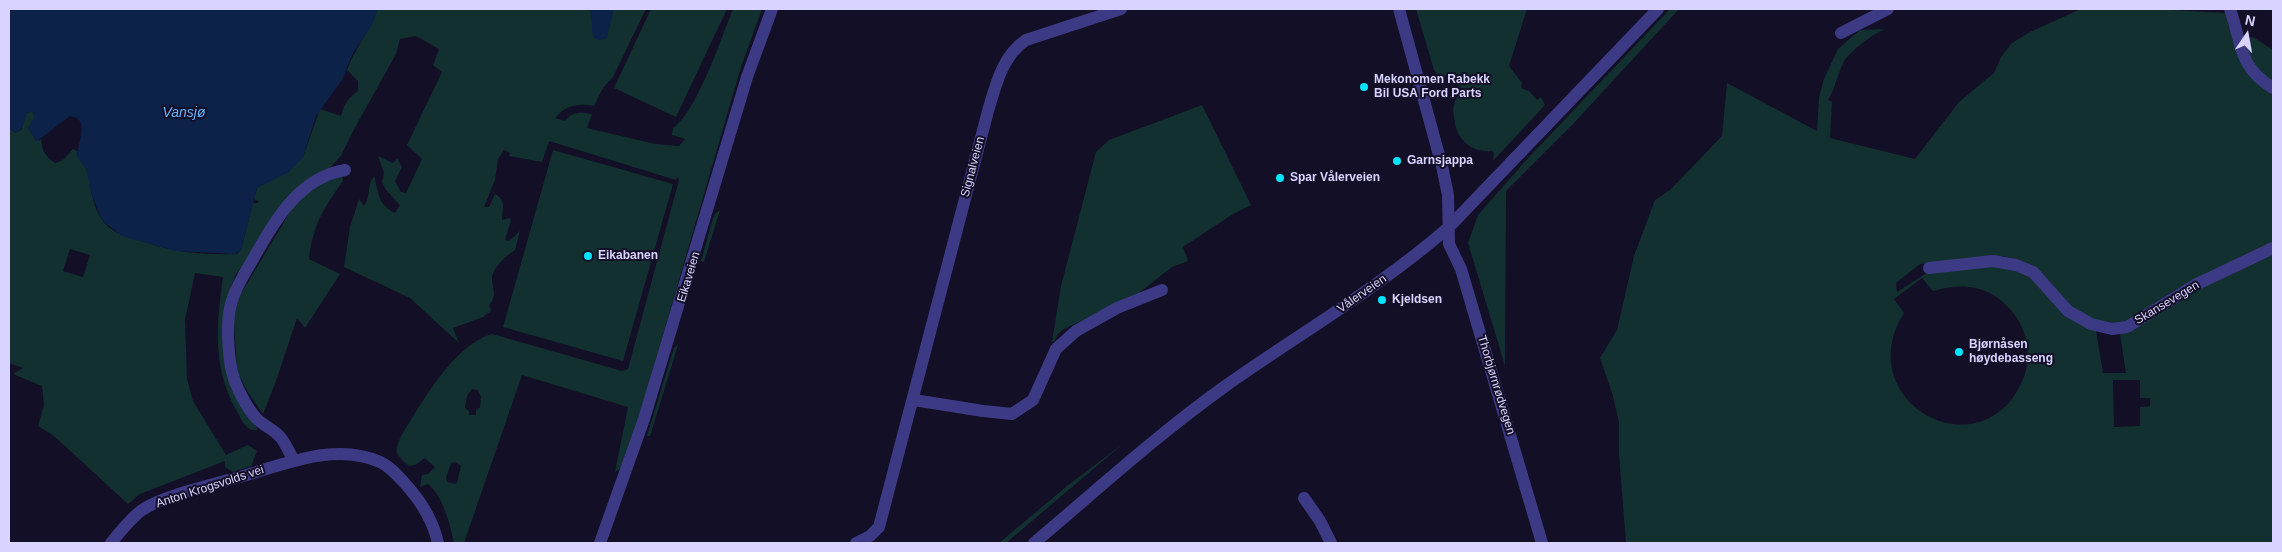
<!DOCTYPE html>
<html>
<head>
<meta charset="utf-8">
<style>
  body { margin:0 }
  #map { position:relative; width:2282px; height:552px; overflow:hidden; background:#130f26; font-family:Arial,sans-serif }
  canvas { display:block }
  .frame { position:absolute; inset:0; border:10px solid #d9d4ff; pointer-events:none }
  .north { position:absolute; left:2222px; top:10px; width:50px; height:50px; -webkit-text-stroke:4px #130f26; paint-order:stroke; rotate:12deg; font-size:14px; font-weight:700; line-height:20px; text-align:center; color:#d9d4ff }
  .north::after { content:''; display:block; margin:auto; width:18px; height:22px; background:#d9d4ff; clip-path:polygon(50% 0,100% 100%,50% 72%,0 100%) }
</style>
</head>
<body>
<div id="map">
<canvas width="2282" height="552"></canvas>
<div class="frame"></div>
<div class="north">N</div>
</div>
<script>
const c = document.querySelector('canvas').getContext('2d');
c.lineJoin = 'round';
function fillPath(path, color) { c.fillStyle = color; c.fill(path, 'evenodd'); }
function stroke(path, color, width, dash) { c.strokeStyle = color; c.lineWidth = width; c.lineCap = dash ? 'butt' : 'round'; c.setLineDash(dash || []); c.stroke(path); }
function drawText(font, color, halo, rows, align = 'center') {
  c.font = font + ' Arial,sans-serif'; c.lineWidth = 4; c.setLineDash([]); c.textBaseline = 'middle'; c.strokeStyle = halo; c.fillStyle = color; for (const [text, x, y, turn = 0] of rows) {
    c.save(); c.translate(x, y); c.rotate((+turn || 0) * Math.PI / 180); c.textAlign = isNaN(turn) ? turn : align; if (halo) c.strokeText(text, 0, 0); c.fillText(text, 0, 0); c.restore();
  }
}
const green = new Path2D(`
  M378 9H646L613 77 603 88 594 106C578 103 566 105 555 118L565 121C573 111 580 112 592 114L587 128 655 144 679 146 685 139 672 135 673 128C698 110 721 38 733 9H762L741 67 639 417 620 469 615 472 628 407 522 375 464 543H454C450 524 443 496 428 484L420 487 422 475 428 474 435 467 425 458 415 465 409 466C396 454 393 454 401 436 421 404 453 345 492 334L622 371 628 369 679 180 677 177 676 180 549 141 542 162 509 156 510 153 504 150 498 159 495 180 484 207H489L495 194C507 200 502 209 502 220L509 218 511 220 505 240 509 241 520 231 515 250C507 255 493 267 492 278 492 289 498 295 489 305L491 311 483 317 453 328 459 343 410 298 344 267 350 227 359 199 364 206C371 197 366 187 374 176 379 193 377 204 395 213L400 205 386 190 382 182 384 172 378 156 393 163 397 158 402 167 395 181 401 192 406 193 422 159 407 145 442 72 433 65 439 49 416 36 400 39 396 54 352 133 342 154 331 167 316 175 236 274 226 301 223 322 254 424 258 430C248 432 243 423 239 415 212 369 216 328 223 277L195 273 185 320 187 379 193 401 226 455 248 445 257 451 251 466 233 472 225 467V461L140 494 128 504 54 436 38 426 44 405 42 386 13 374 23 368 9 363V128L15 133 21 130 27 113 33 111 39 141 41 139C42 151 45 156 55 163L63 160 73 149 77 151C77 161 86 164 88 174 91 190 93 208 103 221 117 238 135 238 154 245 180 253 209 255 237 254L241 250 253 203H258V201L254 199 257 188 275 178 303 157 320 109 341 116C344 104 348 98 358 91V81L347 70C355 48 370 31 378 9ZM70 249 90 255 83 277 63 271ZM472 389 478 390 481 397 480 408 476 410V415H469V411L465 408 467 396ZM455 462 461 466 457 483 455 484 447 482 446 478 451 463Z
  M651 9H727L676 117 614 88Z
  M1416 9H1527L1509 66 1522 83 1521 88 1529 91 1537 100 1541 97 1545 105 1493 161 1494 153 1492 151C1470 153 1455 138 1454 116 1453 113 1453 107 1454 104 1455 99 1460 95 1462 90L1459 85H1453L1451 78 1437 74 1434 70Z
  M1670 9H1679L1574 123 1506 191 1505 366 1468 243 1478 215 1529 157Z
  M2081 9H2153L2226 13 2237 54 2273 93V243L2175 290 2127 321 2108 325 2085 318 2016 259 2003 256 1920 264 1896 283 1897 292 1927 273 1994 266 2025 272 2096 331 2103 373H2126L2120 334 2203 286 2273 254V543H1626L1619 454V423L1613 396 1600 358 1617 330 1634 256 1655 200 1670 190 1722 136 1727 83 1817 131 1819 97 1824 79 1838 49 1860 30 1885 29C1872 35 1857 46 1847 57 1838 69 1836 88 1828 100L1832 102 1830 138 1915 159 1959 102 1994 73 2001 57 2012 43 2030 32ZM1922 278 1933 291C1952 285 1973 284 1992 294 2013 307 2027 328 2028 353 2028 370 2022 385 2012 399 1961 464 1853 394 1904 313L1894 299ZM2113 380H2140V398H2150V406L2140 407V426L2114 427Z
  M2253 37 2273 50V84L2260 75 2241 40Z
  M1202 105 1251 205 1233 214 1183 247 1188 261 1172 267 1135 296 1064 329 1058 334 1054 342H1052L1061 286 1096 152 1109 140Z
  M553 150 673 184 623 361 503 327Z
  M342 176 343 181C323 209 313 225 309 259L340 274 305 328 297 318 276 381 263 414 247 391 237 371 233 307 296 202 327 179Z
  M720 210 704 262 701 261 713 218 716 213Z
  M678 345 650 436H647L674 348Z
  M1124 443 1006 543H999L1067 486Z`);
const water = new Path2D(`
  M9 9H378L373 23 353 53 342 80 316 116 303 157 289 172 257 188 241 250 235 254 176 251 122 236 104 222 100 216 91 193 86 168 77 157C77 144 91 118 70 116L36 142 28 128 34 118 33 111 27 113C24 121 23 131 15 133L9 128Z
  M590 9H614L607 38C602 40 596 41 593 36Z`);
const minor = new Path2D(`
  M1399 9 1442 166 1448 195 1449 244 1461 269 1542 543
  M2230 9C2242 43 2238 67 2273 88
  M1841 33 1888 9
  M1929 268 1993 261 2016 265 2033 272 2068 311 2091 324 2112 329 2127 327 2195 285 2273 248
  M914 400 983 411 1012 414 1033 400 1056 349 1076 331 1117 308 1162 290
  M294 461C290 454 286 444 281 438 275 430 264 426 257 419 246 407 236 387 232 372 228 354 226 321 231 304 235 288 245 273 253 259 275 221 298 178 345 170
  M1304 498 1320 521 1331 543
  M111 543C120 532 130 519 142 510 164 495 216 484 243 476 285 464 336 442 380 462 391 467 400 478 408 487 423 504 433 521 438 543
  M600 543 644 419 747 77 772 9
  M856 543 870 536 879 527 988 111C996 85 1002 56 1026 40L1121 9
  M1034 543C1097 490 1157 435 1224 387 1299 334 1379 288 1449 227L1658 9`);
const markers = [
  [1364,87,5,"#00e5ff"],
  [1397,161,5,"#00e5ff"],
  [1280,178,5,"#00e5ff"],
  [588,256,5,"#00e5ff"],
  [1382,300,5,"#00e5ff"],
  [1959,352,5,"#00e5ff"]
];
const poiNames = [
  ["Mekonomen Rabekk",1374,80],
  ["Bil USA Ford Parts",1374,94],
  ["Garnsjappa",1407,161],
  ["Spar Vålerveien",1290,178],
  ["Eikabanen",598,256],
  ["Kjeldsen",1392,300],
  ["Bjørnåsen",1969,345],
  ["høydebasseng",1969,359]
];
const streetNames = [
  ["Signalveien",973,167,-75],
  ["Eikaveien",689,277,-73],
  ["Vålerveien",1362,294,-35],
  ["Skansevegen",2167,303,-31],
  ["Thorbjørnrødvegen",1496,385,73],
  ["Anton Krogsvolds vei",210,487,-18]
];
const waterNames = [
  ["Vansjø",184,113]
];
fillPath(green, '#12302f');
fillPath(water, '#0c2248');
stroke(minor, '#3d3a85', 12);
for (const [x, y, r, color] of markers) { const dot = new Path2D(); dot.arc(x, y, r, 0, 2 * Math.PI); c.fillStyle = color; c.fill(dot); stroke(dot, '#130f26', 2); }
drawText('bold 12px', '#d9d4ff', '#130f26', poiNames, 'left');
drawText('12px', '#d9d4ff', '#130f26', streetNames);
drawText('italic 14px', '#62b6ff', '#130f26', waterNames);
</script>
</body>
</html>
